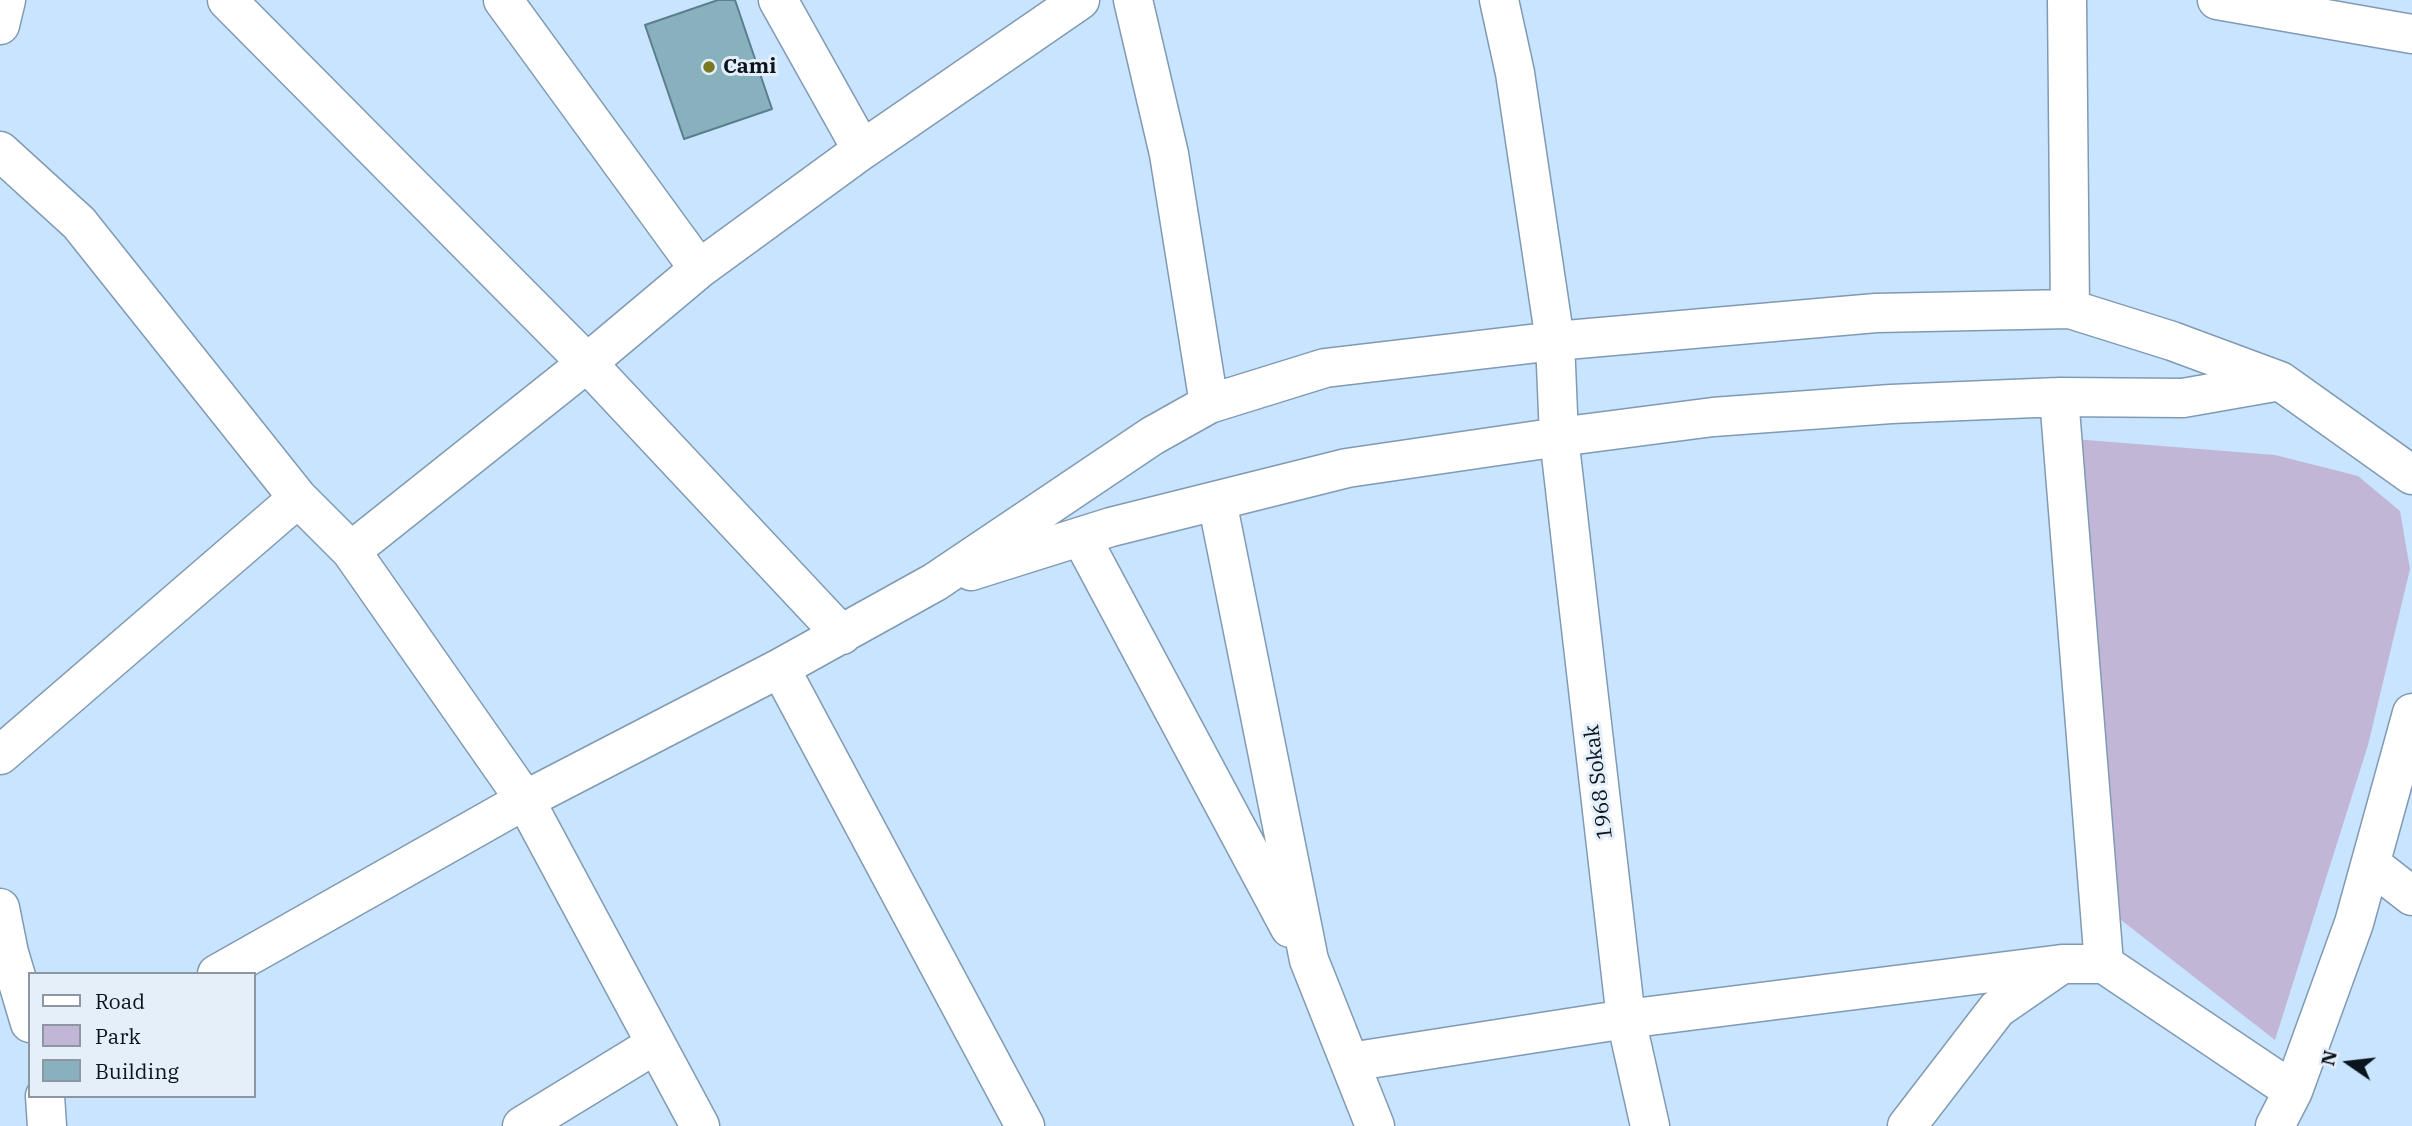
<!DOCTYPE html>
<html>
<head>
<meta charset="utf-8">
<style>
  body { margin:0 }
  #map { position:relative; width:2412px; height:1126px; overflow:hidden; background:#c8e4ff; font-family:"IBM Plex Serif",serif }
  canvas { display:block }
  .legend { position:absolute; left:28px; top:972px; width:228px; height:126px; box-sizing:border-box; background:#e4effa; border:2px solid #8d97a2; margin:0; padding:9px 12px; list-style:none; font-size:21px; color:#0a141d }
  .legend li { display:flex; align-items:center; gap:14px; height:35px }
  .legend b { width:35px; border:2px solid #8d97a2 }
  .north { position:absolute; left:2314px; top:1028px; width:70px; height:70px; -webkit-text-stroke:5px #e4effa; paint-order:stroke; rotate:284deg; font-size:19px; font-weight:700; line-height:28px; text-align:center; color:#0a141d }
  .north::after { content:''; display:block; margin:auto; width:24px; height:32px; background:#0a141d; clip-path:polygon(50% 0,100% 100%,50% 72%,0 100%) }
</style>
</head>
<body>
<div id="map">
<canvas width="2412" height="1126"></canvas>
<ul class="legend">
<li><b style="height:9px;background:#fff"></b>Road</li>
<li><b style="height:19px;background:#c2b6d6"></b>Park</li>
<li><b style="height:19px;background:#88b0bd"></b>Building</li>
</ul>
<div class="north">N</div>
</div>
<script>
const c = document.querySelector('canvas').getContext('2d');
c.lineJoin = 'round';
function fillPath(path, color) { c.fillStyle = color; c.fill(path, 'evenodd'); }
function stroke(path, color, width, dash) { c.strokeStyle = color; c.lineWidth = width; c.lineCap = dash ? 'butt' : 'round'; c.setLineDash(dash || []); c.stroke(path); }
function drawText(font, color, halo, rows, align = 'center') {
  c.font = font + ' "IBM Plex Serif",serif'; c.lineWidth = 6; c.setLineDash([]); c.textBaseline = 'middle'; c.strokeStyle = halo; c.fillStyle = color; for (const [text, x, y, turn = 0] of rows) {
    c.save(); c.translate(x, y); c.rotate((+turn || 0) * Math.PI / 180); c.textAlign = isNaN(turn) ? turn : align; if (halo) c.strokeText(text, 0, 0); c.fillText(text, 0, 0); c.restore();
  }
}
const green = new Path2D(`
  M2074 439 2275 455 2358 476 2400 511 2410 569 2368 745 2275 1040 2121 920Z`);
const building = new Path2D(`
  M718 0H735L772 109 684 139 645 25Z`);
const minor = new Path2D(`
  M227 0 587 363 842 635
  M503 0 699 269
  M778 0 862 150
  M1133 0 1169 154 1209 404
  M1499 0 1515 73 1555 341 1559 437 1626 1019 1650 1126
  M2067 0 2070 309
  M2217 0 2412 34
  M0 151 79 223 298 498 351 551 525 800 700 1126
  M2059 397 2104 964
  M1217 501 1309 960 1375 1126
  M1081 537 1290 928
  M351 551 587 363 699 269 862 150 1080 0
  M971 571 1111 527 1347 468 1559 437 1713 417 1891 404 2059 397 2183 398 2280 381
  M780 668 1025 1126
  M0 755 298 498
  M2371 864 2412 896
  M217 974 525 800 780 668 935 582 1152 436 1209 404 1325 368 1555 341 1876 313 2070 309 2172 341 2280 381 2412 475
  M1350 1062 1626 1019 2062 964
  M522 1126 656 1044
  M1907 1126 1997 1009 2062 964H2104L2293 1091
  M2275 1126 2293 1091 2354 923 2412 713`);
const major = new Path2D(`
  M0 25 6 0
  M0 908 9 953 30 1023
  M45 1096 47 1126`);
const markers = [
  [709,67,7,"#777a22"]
];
const poiNames = [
  ["Cami",723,67]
];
const streetNames = [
  ["1968 Sokak",1599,782,-97]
];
fillPath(green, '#c2b6d6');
fillPath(building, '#88b0bd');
stroke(building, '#597f8c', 2);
stroke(minor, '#819ab3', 41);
stroke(major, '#819ab3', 41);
stroke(minor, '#fff', 38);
stroke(major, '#fff', 38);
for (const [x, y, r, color] of markers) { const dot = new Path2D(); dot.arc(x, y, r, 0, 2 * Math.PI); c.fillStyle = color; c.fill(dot); stroke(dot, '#e4effa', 2.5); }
drawText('bold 21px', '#0a141d', '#e4effa', poiNames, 'left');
drawText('21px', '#0a141d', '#e4effa', streetNames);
</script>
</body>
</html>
